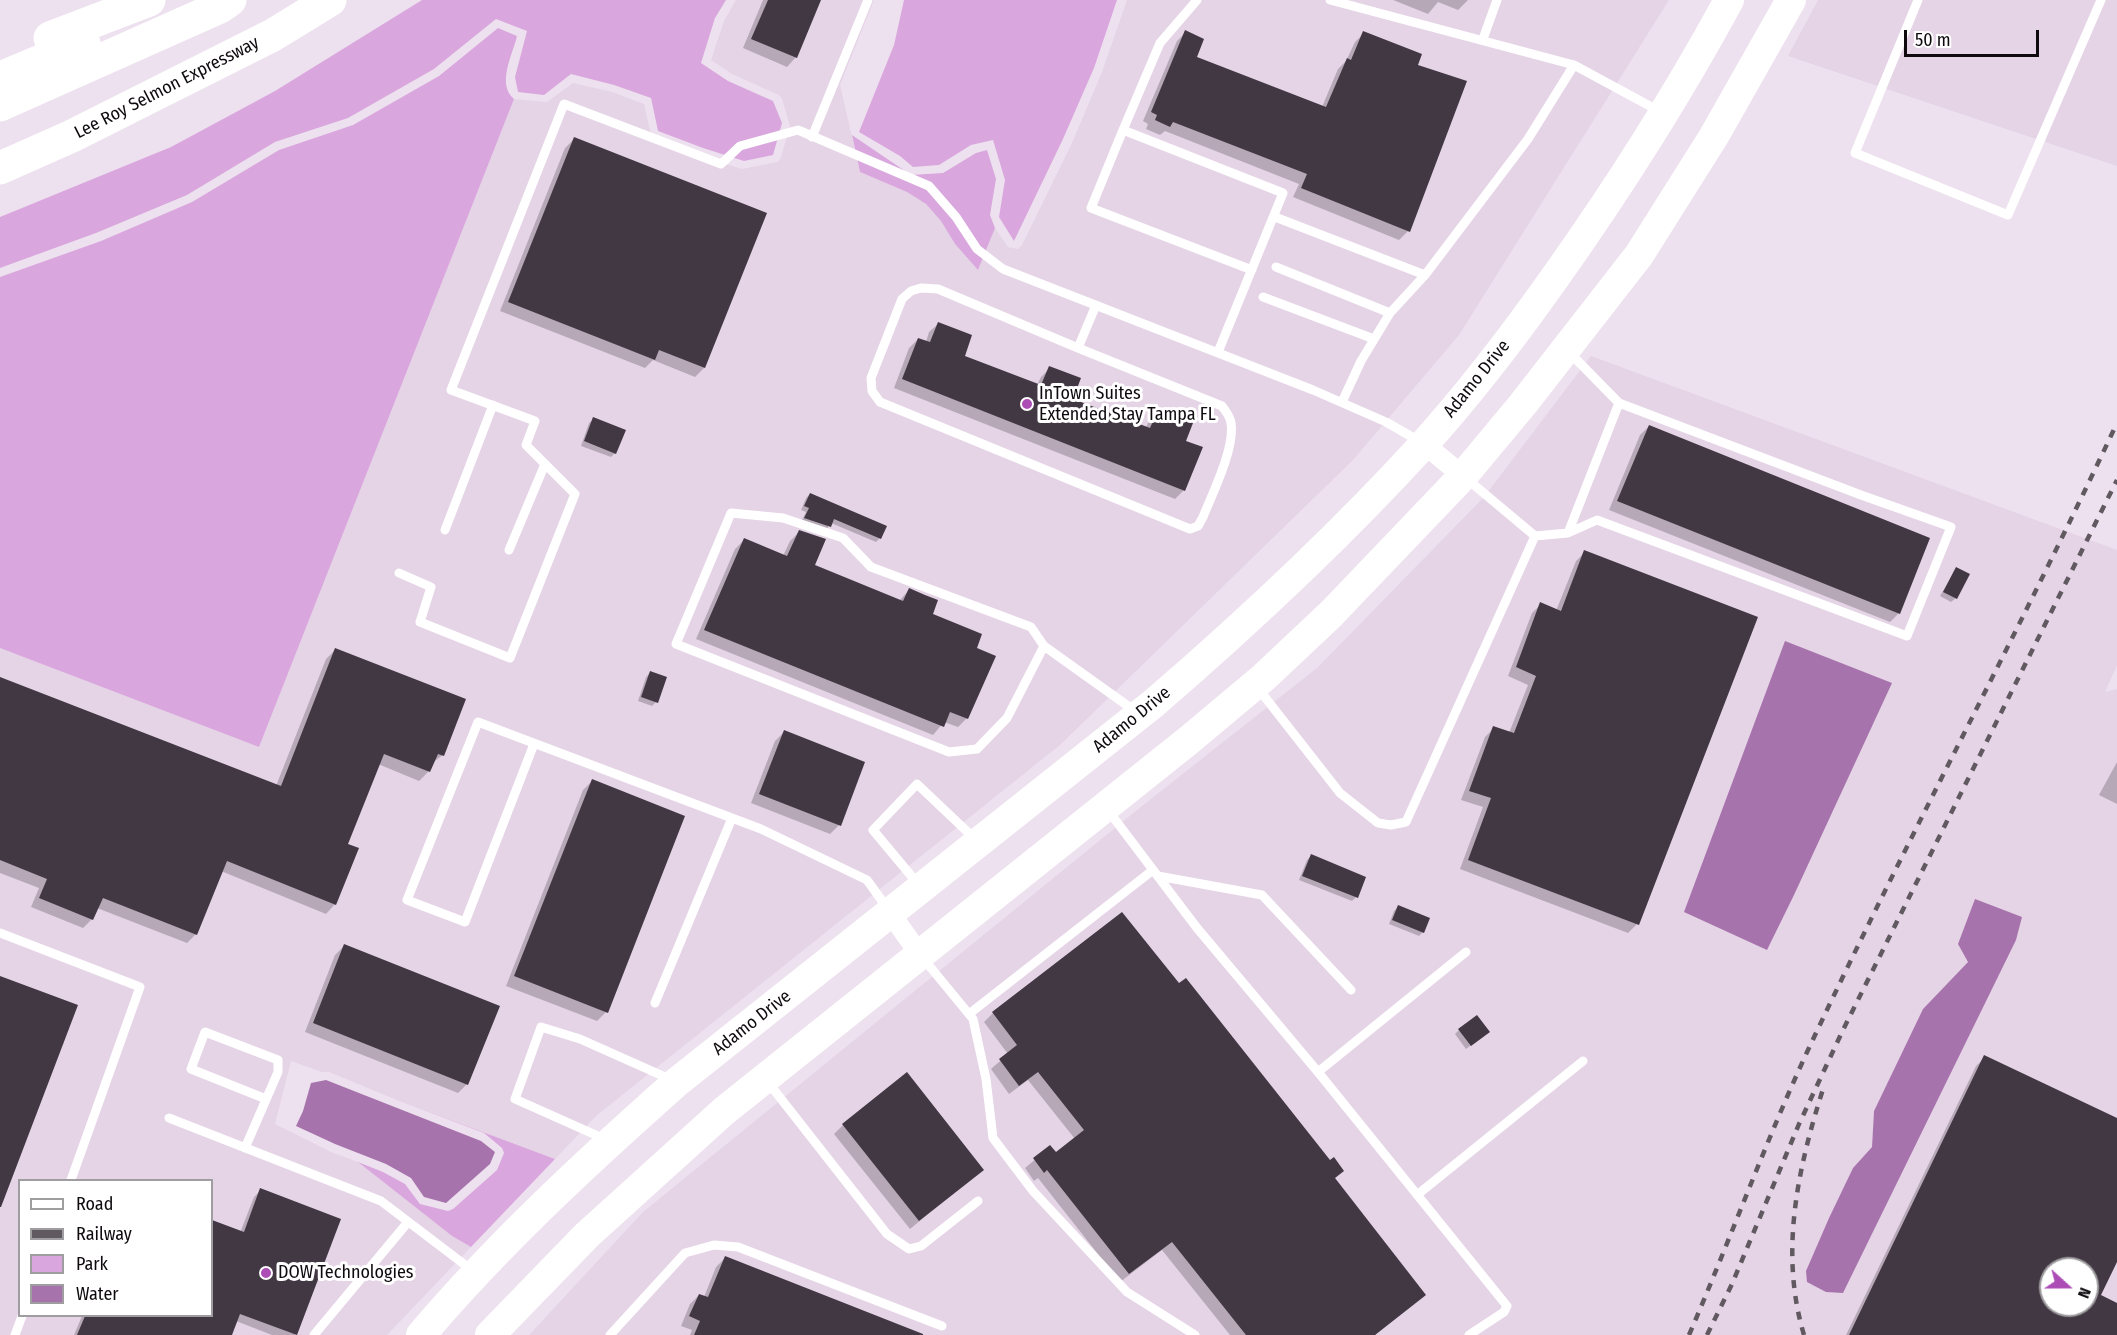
<!DOCTYPE html>
<html>
<head>
<meta charset="utf-8">
<style>
  body { margin:0 }
  #map { position:relative; width:2117px; height:1335px; overflow:hidden; background:#eee1ef; font-family:"Fira Sans Condensed",sans-serif }
  canvas { display:block }
  .legend { position:absolute; left:18px; top:1179px; width:195px; height:138px; box-sizing:border-box; background:#fff; border:2px solid #9f9d9f; margin:0; padding:8px 10px; list-style:none; font-size:18px; color:#0e0a0e }
  .legend li { display:flex; align-items:center; gap:12px; height:30px }
  .legend b { width:30px; border:2px solid #9f9d9f }
  .north { position:absolute; left:2039px; top:1257px; width:60px; height:60px; box-sizing:border-box; background:#fff; border:2px solid #9f9d9f; border-radius:50%; rotate:111deg; font-size:16px; font-weight:700; line-height:24px; text-align:center; color:#0e0a0e }
  .north::after { content:''; display:block; margin:auto; width:21px; height:27px; background:#ac4db6; clip-path:polygon(50% 0,100% 100%,50% 72%,0 100%) }
  .scale { position:absolute; left:1904px; top:30px; width:135px; height:27px; box-sizing:border-box; border:3px solid #0e0a0e; border-top:0; padding-left:8px; font-size:18px; line-height:21px; white-space:nowrap; color:#0e0a0e; -webkit-text-stroke:4px #fff; paint-order:stroke }
</style>
</head>
<body>
<div id="map">
<canvas width="2117" height="1335"></canvas>
<ul class="legend">
<li><b style="height:8px;background:#fff"></b>Road</li>
<li><b style="height:8px;background:#605960"></b>Railway</li>
<li><b style="height:16px;background:#d9a7dd"></b>Park</li>
<li><b style="height:16px;background:#a773ac"></b>Water</li>
</ul>
<div class="north">N</div>
<div class="scale">50 m</div>
</div>
<script>
const c = document.querySelector('canvas').getContext('2d');
c.lineJoin = 'round';
function fillPath(path, color) { c.fillStyle = color; c.fill(path, 'evenodd'); }
function stroke(path, color, width, dash) { c.strokeStyle = color; c.lineWidth = width; c.lineCap = dash ? 'butt' : 'round'; c.setLineDash(dash || []); c.stroke(path); }
function drawText(font, color, halo, rows, align = 'center') {
  c.font = font + ' "Fira Sans Condensed",sans-serif'; c.lineWidth = 6; c.setLineDash([]); c.textBaseline = 'middle'; c.strokeStyle = halo; c.fillStyle = color; for (const [text, x, y, turn = 0] of rows) {
    c.save(); c.translate(x, y); c.rotate((+turn || 0) * Math.PI / 180); c.textAlign = isNaN(turn) ? turn : align; if (halo) c.strokeText(text, 0, 0); c.fillText(text, 0, 0); c.restore();
  }
}
const built = new Path2D(`
  M736 0H874L840 85 860 172 907 192 926 204 941 221 955 244 978 270 995 228 1008 247 1018 249 1022 245 1072 143 1102 72 1127 0H1669L1459 335 1353 460 1060 745 596 1116 555 1159 397 1100 329 1072H322L291 1061 275 1124 331 1152 358 1162 452 1236 471 1247 387 1335H0V648L259 747 514 99 547 102 573 83 612 92 644 104 651 135 701 156 742 169 778 162 781 157 790 126 782 99 779 95 732 74 711 60 724 21ZM20 1180H212V1316H20Z
  M1818 0H2117V166L1788 56Z
  M1591 356 2117 550V665L2105 692 2117 689V1335H529L643 1212 1142 806 1317 668 1484 497ZM1891 683 1794 895 1767 949 1685 912ZM1974 900 2021 917 1806 1271 1829 1218 1853 1168 1872 1147 1874 1111 1923 1009 1968 962ZM2051 1269H2087V1305H2051Z`);
const green = new Path2D(`
  M422 0H726L715 18 701 63 728 81 773 101 782 123 773 155 744 161 703 148 658 131 651 98 614 85 571 74 544 95 518 92 515 77 527 31 496 19 434 69 348 118 275 142 187 195 96 233 0 268V217L171 147 275 91Z
  M904 0H1117L1094 68 1063 139 1014 241 999 217 1005 180 993 140 971 145 939 165 913 167 900 156 859 132 894 45Z
  M498 28 517 36C513 54 496 84 514 99L259 747 0 648V277L101 241 192 202 279 150 353 125 439 76Z
  M852 135 911 175 943 173 976 153 987 150 996 179 990 215 995 228 978 270 955 244 941 221 926 204 907 192 860 172Z
  M397 1100 555 1159 471 1247 452 1236 358 1162 383 1172 405 1184 420 1204 448 1211 453 1209 497 1170 504 1153 502 1148 484 1133Z`);
const water = new Path2D(`
  M1785 641 1892 683 1794 895 1767 950 1684 912Z
  M1975 899 2022 917 2016 940 1843 1293 1826 1292 1807 1282 1806 1271 1829 1218 1853 1168 1872 1147 1874 1111 1923 1009 1968 962 1958 944Z
  M326 1080 481 1141 495 1152 490 1164 446 1203 424 1197 411 1178 386 1164 335 1144 296 1126 303 1111 311 1083Z`);
const shadow = new Path2D(`
  M763 0H820L796 57 787 67 743 48Z
  M1393 0H1468L1458 10 1438 2 1428 14Z
  M1186 32 1195 58 1322 107 1338 69 1346 61 1355 42 1364 33 1408 231 1399 240 1293 197 1299 184 1165 131 1160 135 1146 129 1148 124 1143 121 1177 41Z
  M574 139 765 214 704 368 695 377 653 360 645 368 500 311 565 148Z
  M939 323 963 357 1037 385 1041 377 1050 368 1071 400 1146 428 1149 420 1158 411 1184 442V490L1175 499 894 388 909 348 918 339 926 342 929 332Z
  M594 419 615 453 611 457 581 446 589 423Z
  M1649 426 1899 613 1890 622 1609 510 1640 435Z
  M810 494 880 538 876 542 831 523 826 530 801 522 806 512 801 510 806 498Z
  M799 532 813 566 899 601 909 590 931 614 967 718 958 727 944 722 933 735 696 639 735 549 744 540 783 556 790 541Z
  M1585 552 1637 924 1628 933 1460 869 1483 807 1461 800 1485 737 1494 728 1509 733 1528 685 1508 676 1532 613 1541 604 1556 611 1576 561Z
  M1956 569V598L1951 602 1940 596Z
  M335 650 443 755 432 763 428 772 419 781 378 764 346 844 357 849 335 904 326 914 221 871 196 934 187 943 97 908 92 919 83 928 31 907 39 888 0 873V678L276 786 326 659Z
  M650 673 656 702 652 706 638 701 646 677Z
  M784 732 839 825 830 834 751 803 775 741Z
  M2117 762V804L2099 795Z
  M592 781 606 1012 597 1021 506 986 583 790Z
  M1311 856 1356 897 1352 901 1299 880 1307 860Z
  M1398 907 1423 932 1419 936 1389 924 1394 911Z
  M344 946 467 1084 458 1093 305 1032 335 955Z
  M993 1013 1334 1179 1424 1295 1375 1335H1230L1162 1250 1120 1282 1038 1178 1034 1181 1025 1168 1050 1147 1056 1154 1075 1139 1028 1080 1009 1094 991 1069 1008 1054 984 1022Z
  M1459 1030 1484 1036 1466 1049 1455 1034Z
  M1985 1057 2117 1120V1258L2099 1296 2117 1305V1335H1846L1976 1066ZM2051 1269H2087V1305H2051Z
  M843 1125 982 1170 910 1229 834 1134Z
  M261 1190 339 1220 295 1335H272L236 1321 230 1335H74L82 1316H212V1221L240 1233 254 1197Z
  M725 1258 921 1335H690L692 1330 681 1326 690 1304 699 1295 704 1297 716 1267Z`);
const building = new Path2D(`
  M768 0H821L797 58 751 39Z
  M1185 30 1204 39 1197 57 1326 107 1347 58 1351 60 1363 31 1422 54 1418 65 1467 81 1410 232 1301 188 1307 174 1173 122 1170 127 1155 120 1157 115 1151 112Z
  M574 137 767 213 705 368 659 350 655 360 508 302Z
  M938 322 972 335 965 356 1041 385 1049 366 1081 378 1073 399 1150 428 1158 410 1193 423 1186 441 1203 447 1185 491 902 379 918 338 930 342Z
  M593 417 626 430 616 454 584 441Z
  M1649 425 1930 538 1900 614 1617 501Z
  M810 493 887 526 881 539 834 519 831 527 804 518 809 508 804 506Z
  M799 530 826 539 815 565 903 601 909 588 925 595 938 600 933 614 982 634 977 648 996 656 968 719 950 712 944 727 704 630 744 538 787 556Z
  M1584 550 1758 617 1639 925 1468 860 1491 798 1469 791 1493 726 1514 733 1536 676 1516 667 1540 602 1561 611Z
  M1956 567 1970 574 1957 599 1943 592Z
  M335 648 466 699 444 756 438 754 430 772 384 754 348 844 359 848 336 905 227 861 197 935 103 898 93 920 39 898 47 879 0 860V677L281 786Z
  M650 671 667 677 658 703 641 697Z
  M784 730 865 762 841 826 759 794Z
  M592 779 685 816 608 1013 514 976Z
  M1311 854 1366 877 1358 898 1302 876Z
  M1398 905 1430 918 1424 933 1392 920Z
  M1122 912 1179 983 1186 978 1330 1160 1334 1157 1344 1171 1335 1178 1426 1295 1375 1335H1246L1172 1242 1129 1274 1047 1170 1044 1173 1033 1158 1050 1145 1056 1152 1084 1130 1038 1072 1019 1086 999 1059 1017 1045 992 1012Z
  M344 944 500 1006 468 1085 313 1023Z
  M0 976 78 1005 1 1207H0Z
  M1477 1015 1490 1032 1471 1046 1458 1029Z
  M1984 1055 2117 1118V1262L2101 1295 2117 1303V1335H1849ZM2051 1269H2087V1305H2051Z
  M907 1072 984 1170 919 1221 842 1124Z
  M260 1188 341 1219 297 1335 240 1314 232 1335H77L85 1316H212V1220L244 1232Z
  M725 1256 923 1334V1335H694L700 1321 689 1316 699 1294 708 1297Z`);
const service = new Path2D(`
  M1197 0 1160 43 1123 130 1283 193 1218 352
  M1330 0 1574 65
  M1918 0 1855 153 2008 215 2101 0
  M1483 39 1497 0
  M1123 130 1091 208 1252 270
  M812 137 868 0
  M1275 217 1425 275
  M1276 267 1390 313
  M921 288 938 289 1078 348 1222 406C1226 412 1230 416 1231 423 1235 448 1213 492 1203 517L1198 526 1190 529 880 402 872 391 871 378 902 299 911 291Z
  M1263 297 1374 339
  M1078 348 1096 305
  M1342 402 1361 361 1390 313 1425 275 1528 139 1574 65 1659 111
  M445 530 493 405
  M1568 533 1619 403
  M1535 536 1568 533 1597 520 1907 636 1951 527 1861 495 1619 403 1568 351
  M509 550 545 464
  M399 573 431 587 420 622 510 658 575 494 526 445 535 421 451 390 564 104 721 164 740 146 798 130 929 186 956 217 977 249 1003 269 1313 390 1386 422 1419 441
  M1044 646 1031 627 871 567 843 538 783 518 731 513 676 644 949 752 977 749 1007 718 1044 646 1135 711
  M1257 687 1340 793 1378 823 1391 825 1406 822 1535 536 1467 479
  M534 744 465 922 407 900 478 722 761 829 867 880 888 909
  M1107 809 1197 928 1318 1072 1507 1306 1504 1312 1469 1335
  M1158 876 1262 895 1351 990
  M918 884 873 830 917 784 975 839
  M0 933 140 987 71 1180
  M922 957 973 1019 986 1079 993 1138 1033 1191 1127 1292 1195 1335
  M655 1003 732 818
  M969 1014 1153 870
  M1318 1072 1466 952
  M767 1081 887 1234 909 1249 921 1246 978 1201
  M169 1118 381 1201 473 1271
  M607 1140 515 1099 541 1027 580 1039 672 1080
  M245 1148 278 1072V1060L205 1032 191 1069 266 1099
  M1417 1195 1583 1061
  M15 1335 22 1316
  M314 1335 408 1222
  M610 1335 685 1253 714 1245 738 1247 942 1326`);
const minor = new Path2D(`
  M1424 444 1463 476
  M891 914 920 955`);
const primary = new Path2D(`
  M421 1335C498 1244 588 1161 677 1082L1154 703C1249 621 1339 537 1423 445 1471 392 1515 334 1556 276 1619 187 1677 96 1729 0
  M490 1335 587 1235 724 1111 1189 740 1263 678 1331 614 1463 476 1523 404 1639 255 1714 136 1791 0`);
const motorway = new Path2D(`
  M50 38 149 0
  M0 78 84 43
  M0 105 220 7 230 0
  M0 168 72 136 273 35 330 0`);
const rail = new Path2D(`
  M1689 1335C1730 1240 1765 1143 1808 1050 1907 839 2018 634 2117 423
  M1707 1335 1732 1284 1799 1124 1842 1032 2117 480
  M1804 1335C1779 1252 1798 1167 1824 1086`);
const markers = [
  [1027,404,6,"#ac4db6"],
  [266,1273,6,"#ac4db6"]
];
const streetNames = [
  ["Lee Roy Selmon Expressway",167,88,-27],
  ["Adamo Drive",1477,379,-51],
  ["Adamo Drive",1132,720,-39],
  ["Adamo Drive",752,1023,-38]
];
const poiNames = [
  ["InTown Suites",1039,394],
  ["Extended Stay Tampa FL",1039,415],
  ["DOW Technologies",278,1273]
];
fillPath(built, '#e5d3e6');
fillPath(green, '#d9a7dd');
fillPath(water, '#a773ac');
fillPath(shadow, '#0003');
fillPath(building, '#423843');
stroke(service, '#fff', 9);
stroke(minor, '#fff', 20);
stroke(primary, '#fff', 30);
stroke(motorway, '#fff', 33);
stroke(rail, '#605960', 4.5, [8, 8]);
for (const [x, y, r, color] of markers) { const dot = new Path2D(); dot.arc(x, y, r, 0, 2 * Math.PI); c.fillStyle = color; c.fill(dot); stroke(dot, '#fff', 2); }
drawText('18px', '#0e0a0e', '#fff', streetNames);
drawText('18px', '#0e0a0e', '#fff', poiNames, 'left');
</script>
</body>
</html>
